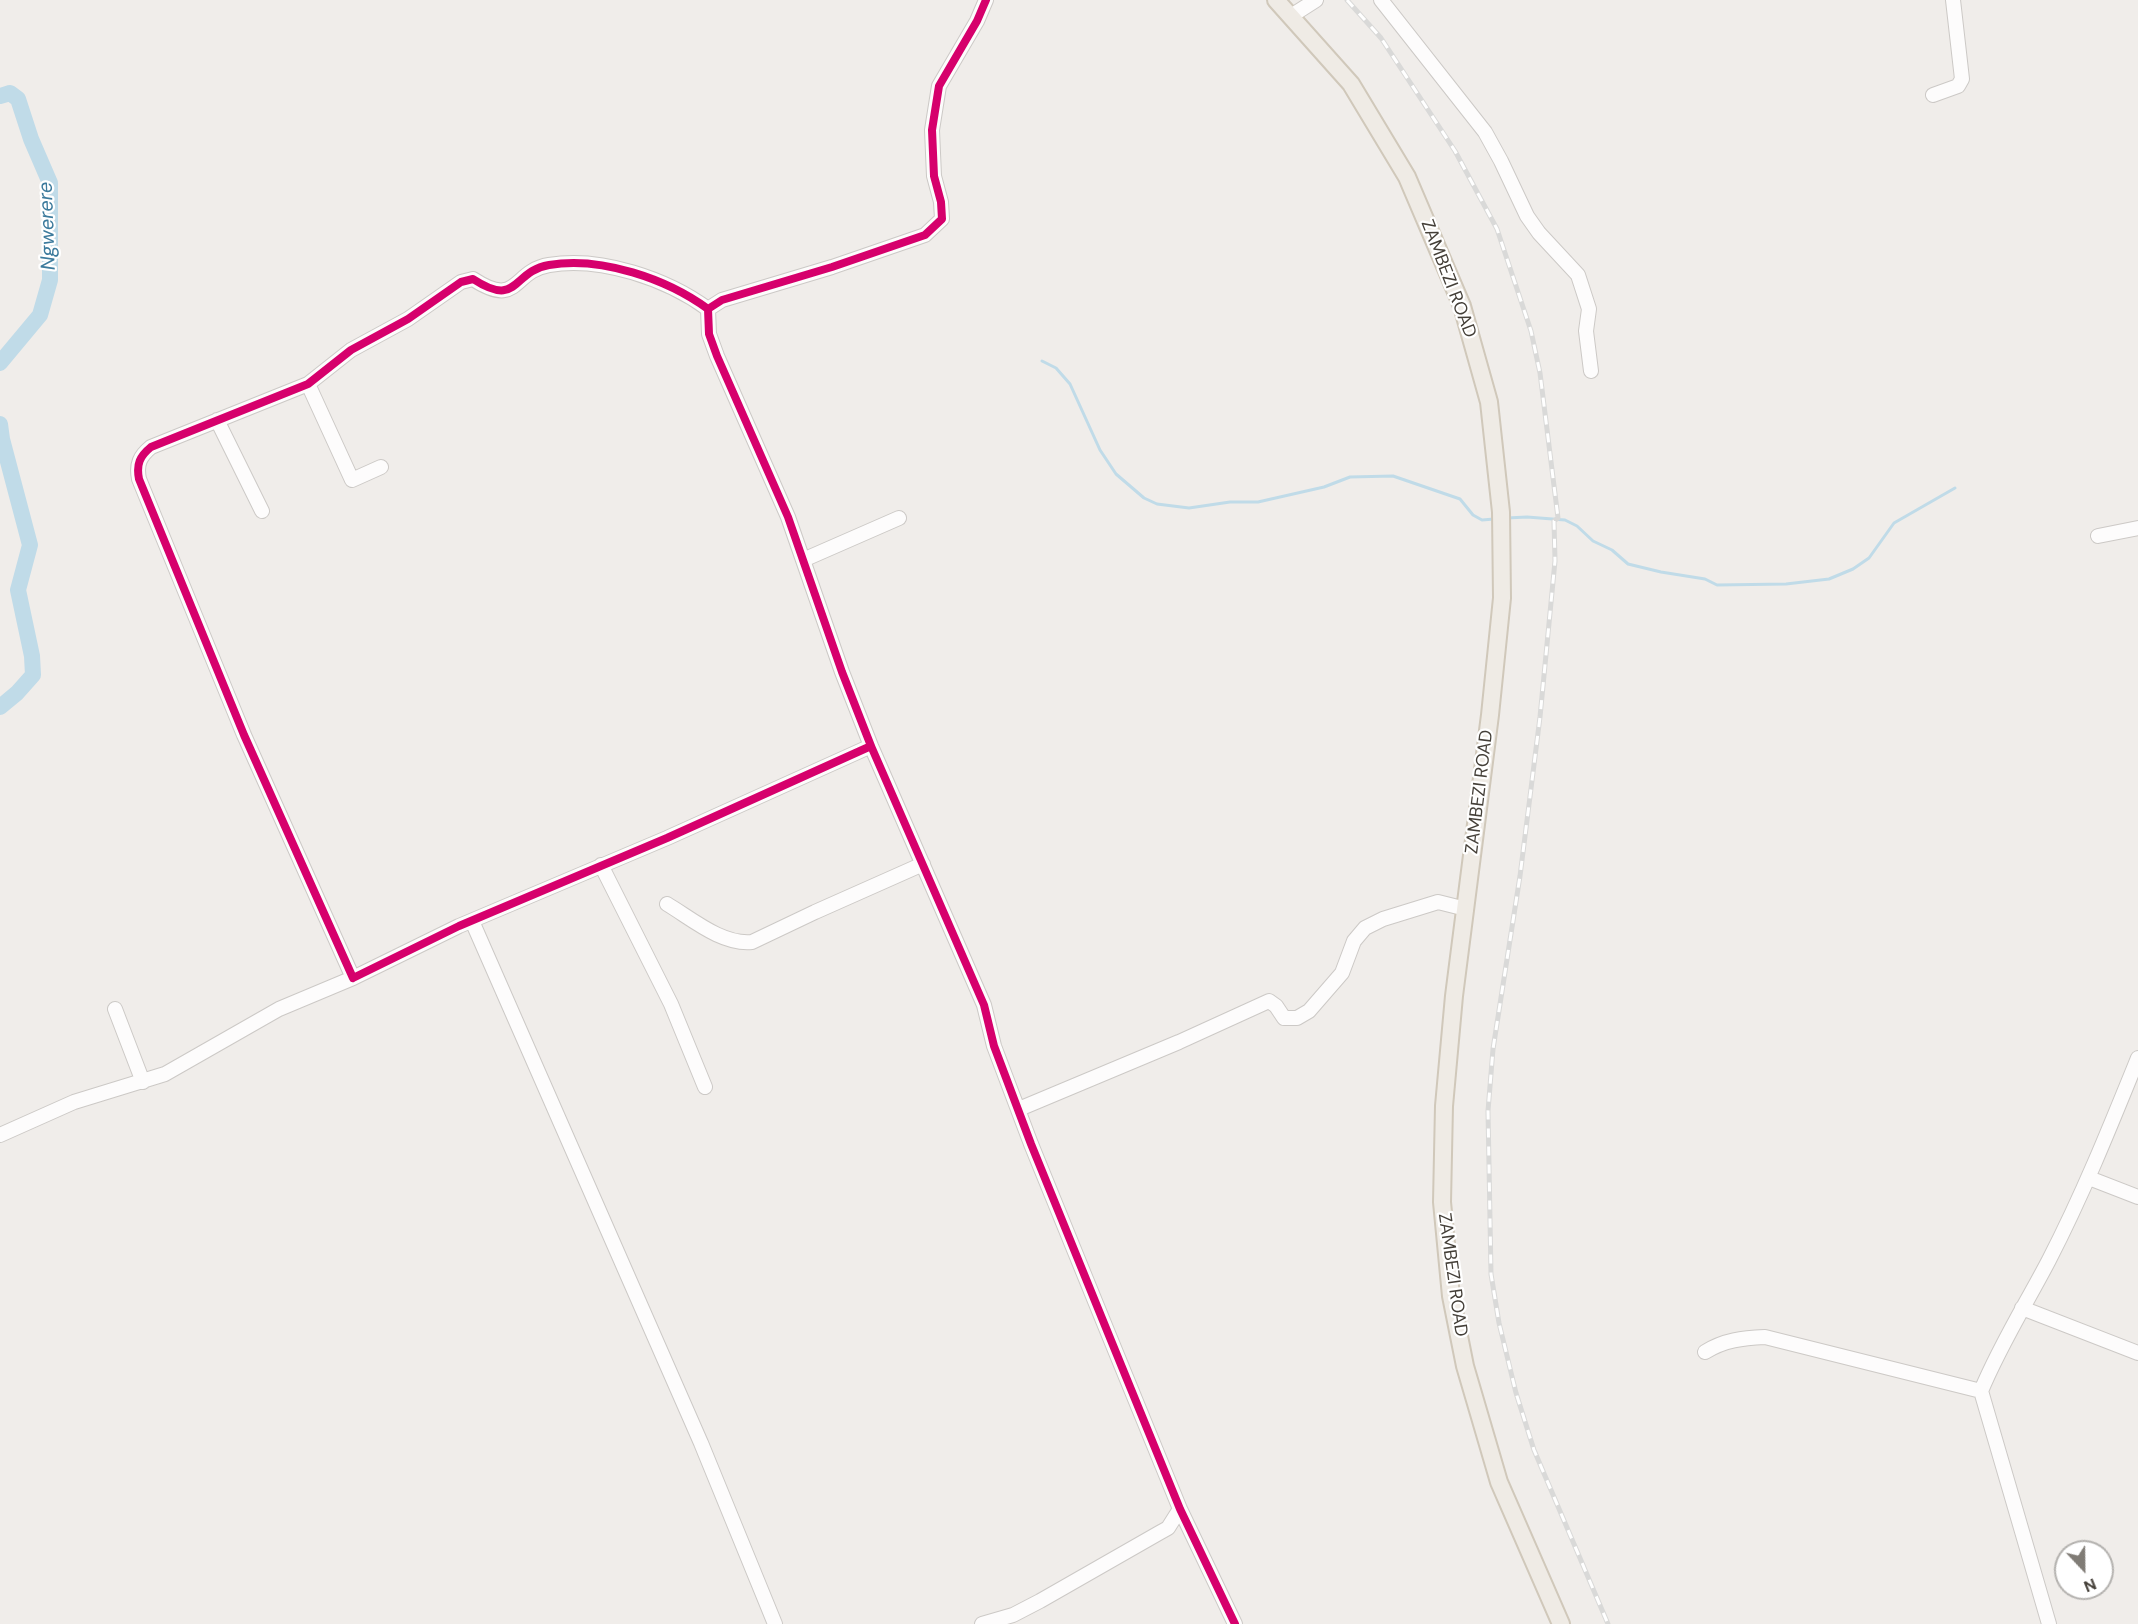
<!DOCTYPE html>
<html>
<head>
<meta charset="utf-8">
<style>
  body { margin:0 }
  #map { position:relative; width:2138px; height:1624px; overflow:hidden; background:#f0edea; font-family:"DM Sans",sans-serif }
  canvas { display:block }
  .north { position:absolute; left:2054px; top:1540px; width:60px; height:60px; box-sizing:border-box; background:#fff; border:2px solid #b4b2af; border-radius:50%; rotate:158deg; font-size:16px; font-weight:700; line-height:24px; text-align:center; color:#443f38 }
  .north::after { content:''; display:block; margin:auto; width:21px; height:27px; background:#807c76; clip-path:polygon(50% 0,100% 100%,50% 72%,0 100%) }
</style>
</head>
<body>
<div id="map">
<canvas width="2138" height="1624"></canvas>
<div class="north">N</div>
</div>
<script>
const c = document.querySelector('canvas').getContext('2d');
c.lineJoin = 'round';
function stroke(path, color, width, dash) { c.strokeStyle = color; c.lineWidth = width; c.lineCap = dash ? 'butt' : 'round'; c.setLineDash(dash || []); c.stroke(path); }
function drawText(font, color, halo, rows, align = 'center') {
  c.font = font + ' "DM Sans",sans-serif'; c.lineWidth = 4.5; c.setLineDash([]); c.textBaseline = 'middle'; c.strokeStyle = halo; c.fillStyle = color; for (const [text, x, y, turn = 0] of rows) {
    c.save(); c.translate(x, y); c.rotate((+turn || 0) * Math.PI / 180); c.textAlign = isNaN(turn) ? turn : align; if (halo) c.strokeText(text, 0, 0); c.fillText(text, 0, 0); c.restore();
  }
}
const stream = new Path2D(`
  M1042 361 1056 368 1070 384 1100 450 1116 474 1144 498 1157 504 1189 508 1230 502H1258L1324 487 1350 477 1393 476 1460 499 1473 515 1482 520 1494 519
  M1507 518 1527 517 1565 520 1577 526 1593 541 1612 550 1628 564 1661 572 1705 579 1717 585 1786 584 1829 579 1853 569 1869 558 1894 523 1955 488`);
const river = new Path2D(`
  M0 96 10 93 18 99 31 139 50 183V280L40 315 0 363
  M0 424 2 439 30 545 18 590 32 656 33 675 17 693 0 707`);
const minor = new Path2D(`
  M986 0 977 21 939 86 932 130 934 176 941 202 942 219 925 235 832 267 722 300 708 309 709 334 717 356 788 517 842 672 871 746 984 1005 994 1046 1031 1144 1108 1333 1180 1509 1235 1624
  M1381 0 1485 132 1501 161 1527 216 1539 233 1578 275 1589 309 1586 331 1591 371
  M1291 16 1316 0
  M1933 95 1958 86 1962 79 1953 0
  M708 309C667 279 601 256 549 265 512 271 519 309 473 279L461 282 408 319 351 350 308 384 151 447C140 456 136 464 139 479L244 735 353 978 459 926 667 838 871 746
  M308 384 352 480 381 467
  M217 420 262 511
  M2098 536 2138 528
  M803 560 899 518
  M601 865 671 1004 705 1087
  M667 904C692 919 722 945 752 942L815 912 923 864
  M472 921 701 1443 775 1624
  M115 1009 143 1082
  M1019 1109 1179 1042 1269 1001 1276 1006 1284 1018H1297L1309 1011 1342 973 1354 941 1365 928 1383 919 1438 902 1466 909
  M0 1135 74 1102 165 1074 279 1009 353 978
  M2089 1178 2138 1197
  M2022 1308 2138 1353
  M1705 1352C1724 1340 1743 1338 1765 1337L1981 1391
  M982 1624 1013 1615 1040 1601 1159 1533 1168 1528 1180 1509
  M2049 1624 1981 1391C2000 1345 2026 1304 2049 1260 2083 1194 2110 1127 2138 1058`);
const major = new Path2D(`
  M1276 0 1351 84 1407 177 1462 306 1489 402 1501 512 1502 598 1490 715 1454 996 1444 1106 1442 1202 1451 1296 1465 1366 1499 1482 1561 1624`);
const rail = new Path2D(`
  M1347 0 1381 38 1455 151 1497 229 1531 331 1540 373 1558 518 1554 521 1555 561 1540 717 1520 876 1493 1049 1488 1111 1491 1274 1499 1323 1516 1393 1534 1450 1608 1624`);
const cycleway = new Path2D(`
  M986 0 977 21 939 86 932 130 934 176 941 202 942 219 925 235 832 267 722 300 708 309 709 334 717 356 788 517 842 672 871 746 984 1005 994 1046 1031 1144 1108 1333 1180 1509 1235 1624
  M708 309C667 279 601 256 549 265 512 271 519 309 473 279L461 282 408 319 351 350 308 384 151 447C140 456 136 464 139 479L244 735 353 978 459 926 667 838 871 746`);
const streetNames = [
  ["ZAMBEZI ROAD",1448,279,69],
  ["ZAMBEZI ROAD",1480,792,-83],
  ["ZAMBEZI ROAD",1452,1275,82]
];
const waterNames = [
  ["Ngwerere",48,226,-92]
];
stroke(stream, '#c0dbe8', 3);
stroke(river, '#c0dbe8', 16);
stroke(minor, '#ccc9c6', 16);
stroke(major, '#d0c8ba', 20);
stroke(minor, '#fdfcfc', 14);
stroke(major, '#efebe5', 16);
stroke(rail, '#d9d9d8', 5);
stroke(rail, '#fff', 3, [9]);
stroke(cycleway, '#d6006c', 8);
drawText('18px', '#443f38', '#fff', streetNames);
drawText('italic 20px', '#3c7a9c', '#fff', waterNames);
</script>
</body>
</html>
